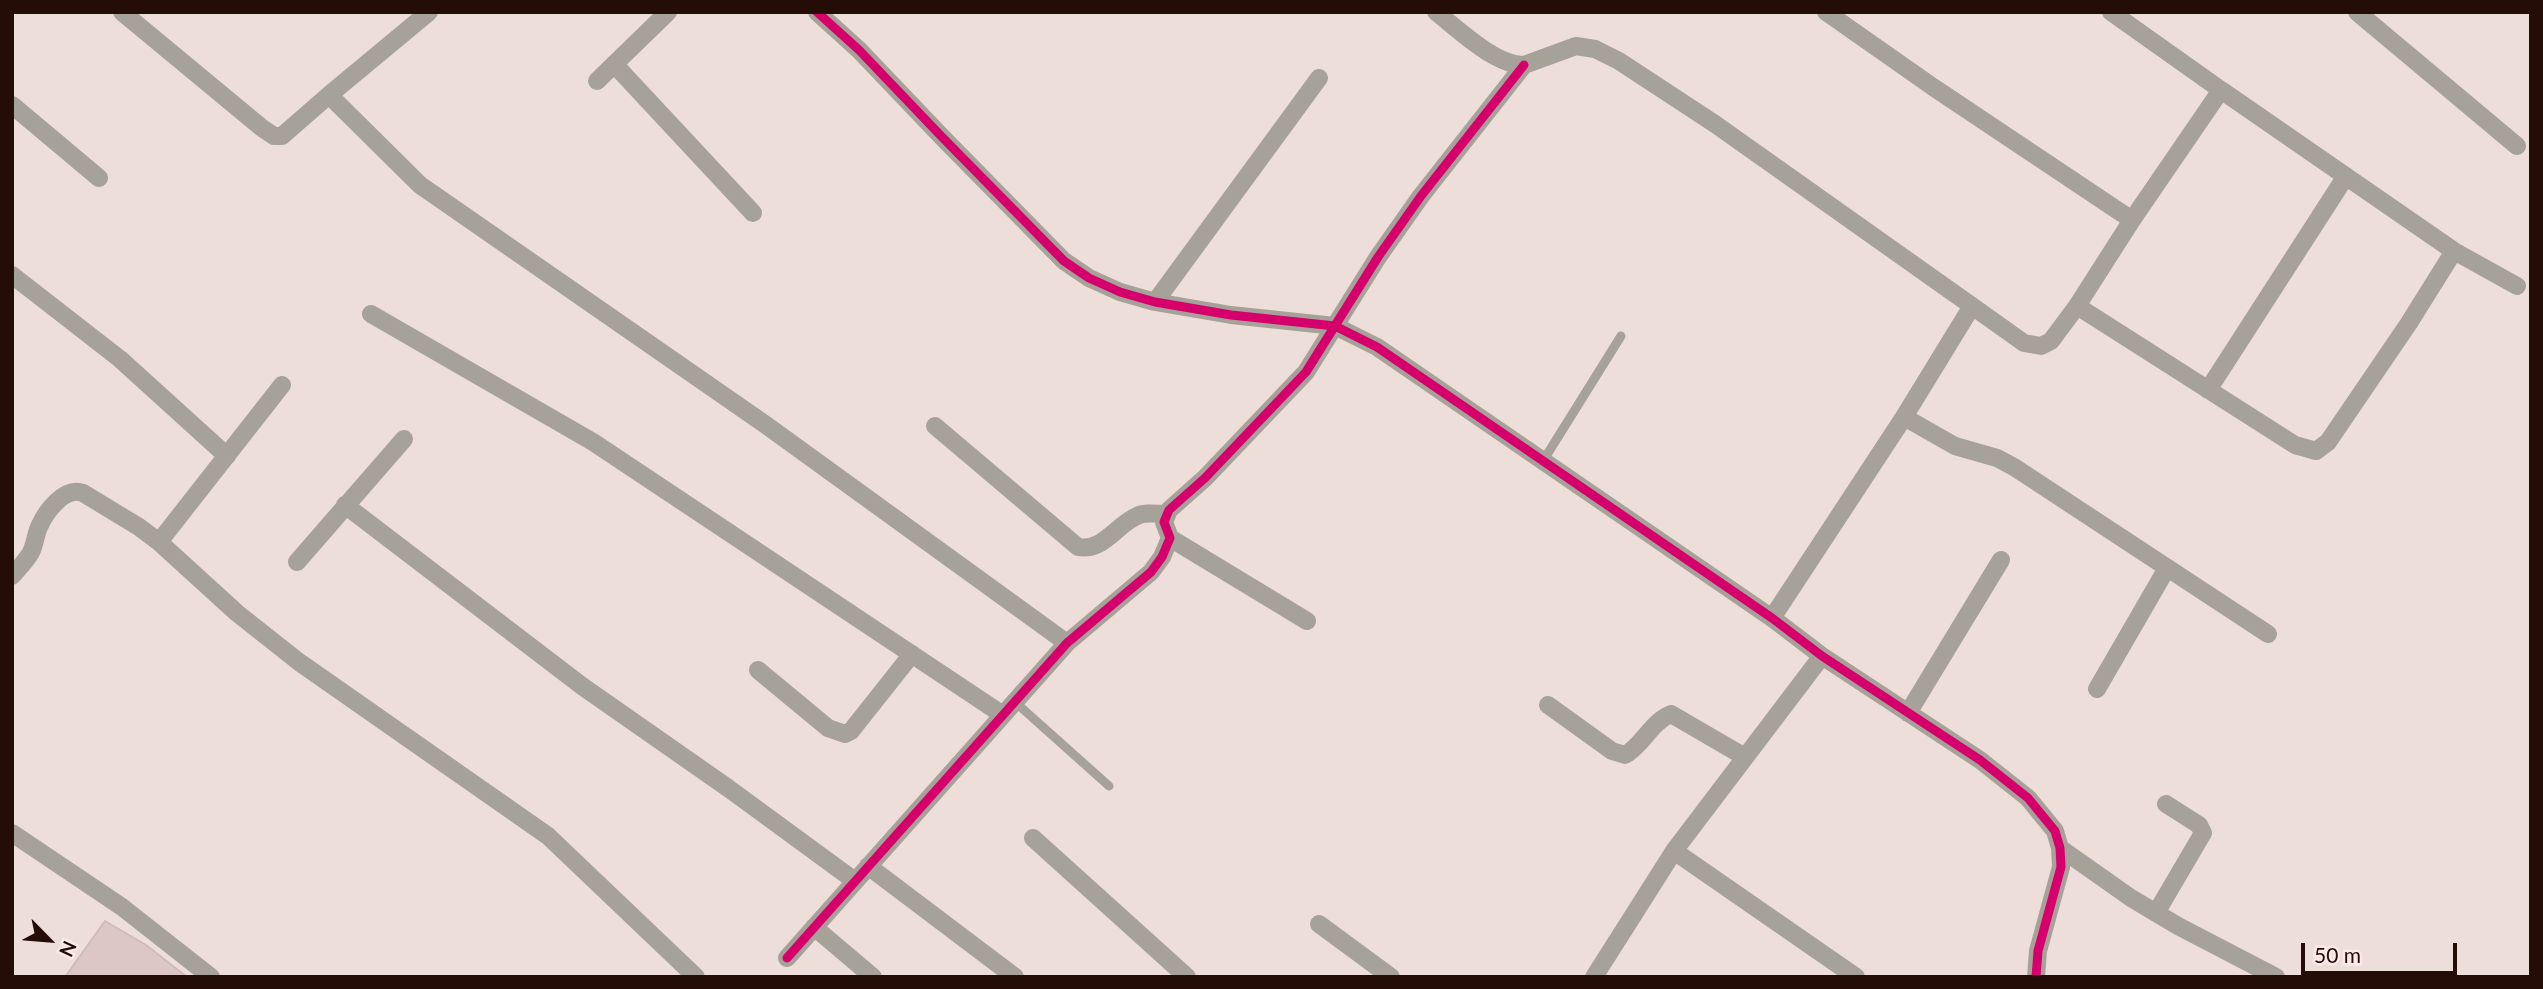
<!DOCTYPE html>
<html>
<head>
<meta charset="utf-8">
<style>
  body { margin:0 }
  #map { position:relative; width:2543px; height:989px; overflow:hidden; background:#eededa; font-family:Lato,sans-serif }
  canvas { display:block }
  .frame { position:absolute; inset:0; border:14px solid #240c07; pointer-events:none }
  .north { position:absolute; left:14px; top:905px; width:70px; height:70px; -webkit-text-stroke:5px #f9eae6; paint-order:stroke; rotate:115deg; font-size:19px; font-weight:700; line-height:28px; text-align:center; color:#240c07 }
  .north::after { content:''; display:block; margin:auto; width:24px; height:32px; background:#240c07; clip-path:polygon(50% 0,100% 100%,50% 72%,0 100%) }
  .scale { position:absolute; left:2301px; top:943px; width:156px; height:32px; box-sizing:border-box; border:4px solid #240c07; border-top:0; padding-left:9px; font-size:21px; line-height:24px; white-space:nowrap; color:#240c07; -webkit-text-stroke:5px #f9eae6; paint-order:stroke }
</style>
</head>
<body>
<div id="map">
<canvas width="2543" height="989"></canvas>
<div class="frame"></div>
<div class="north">N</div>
<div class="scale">50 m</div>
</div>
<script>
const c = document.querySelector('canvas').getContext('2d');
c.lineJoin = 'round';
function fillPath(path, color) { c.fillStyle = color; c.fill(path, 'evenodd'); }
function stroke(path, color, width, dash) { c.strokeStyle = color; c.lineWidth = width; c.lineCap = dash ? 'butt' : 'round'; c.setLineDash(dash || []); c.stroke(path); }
const building = new Path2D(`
  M105 921 146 945 187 977H65Z`);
const service = new Path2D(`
  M1543 461 1621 336
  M1015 702 1109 786`);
const minor = new Path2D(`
  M122 12 262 128 274 136H282L329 95
  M429 12 329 95 420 185 766 425 1067 643
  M817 12 859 50 942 137 1064 261 1089 278 1120 292 1155 302 1231 315 1335 326 1377 347 1772 618 1822 656 1980 760 2028 798 2055 831 2060 848 2061 867 2038 951 2036 977
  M1436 12C1459 30 1495 65 1524 65L1576 46 1595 49 1619 61 1715 124 1972 306 1904 417 1772 618
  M1826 12 1933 87 2132 220
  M2357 12 2517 146
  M614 64 753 213
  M597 81 668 12
  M2221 90 2454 251 2517 286
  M12 105 99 178
  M12 275 120 359 227 456
  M1155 302 1319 78
  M1972 306 2024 343 2041 346 2051 341 2077 306 2132 220 2221 90 2111 12
  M2077 306 2295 445 2316 451 2328 442 2409 323 2454 251
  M371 314 593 442 1003 715
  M2208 390 2346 176
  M1904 417 1955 446 1997 458 2014 467 2268 634
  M935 426 1078 547C1103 552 1116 525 1137 516 1145 512 1157 514 1166 514
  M345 505 582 686 728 788 855 881
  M1170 538 1307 621
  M159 542 282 385
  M297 562 404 439
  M12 576C18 569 25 562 30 554 35 546 35 536 39 527 46 511 65 486 83 493L139 527 159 542 237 613 299 662 548 836 696 977
  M1822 656 1674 851 1856 977
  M758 670 828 728 845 734 851 731 912 654
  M2097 689 2167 568
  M1548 705 1612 751 1625 755C1643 745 1651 722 1671 714L1745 757
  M1908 713 2001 560
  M12 833 122 907 211 977
  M1033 838 1187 977
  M2060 848 2131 898 2178 926 2276 977
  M868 866 1015 977
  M2156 913 2203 833 2199 825 2166 804
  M1319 924 1391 977
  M814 927 873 977
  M787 958 1067 643 1151 572 1162 557 1170 538 1164 522 1169 510 1205 478 1306 372 1378 257 1421 196 1524 65
  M1594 977 1674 851`);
const cycleway = new Path2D(`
  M817 12 859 50 942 137 1064 261 1089 278 1120 292 1155 302 1231 315 1335 326 1377 347 1772 618 1822 656 1980 760 2028 798 2055 831 2060 848 2061 867 2038 951 2036 977
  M787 958 1067 643 1151 572 1162 557 1170 538 1164 522 1169 510 1205 478 1306 372 1378 257 1421 196 1524 65`);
fillPath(building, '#dcc7c6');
stroke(building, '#d0bbbb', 2);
stroke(service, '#a6a299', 9);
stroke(minor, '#a6a299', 18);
stroke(cycleway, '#d6006c', 9);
</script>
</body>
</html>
